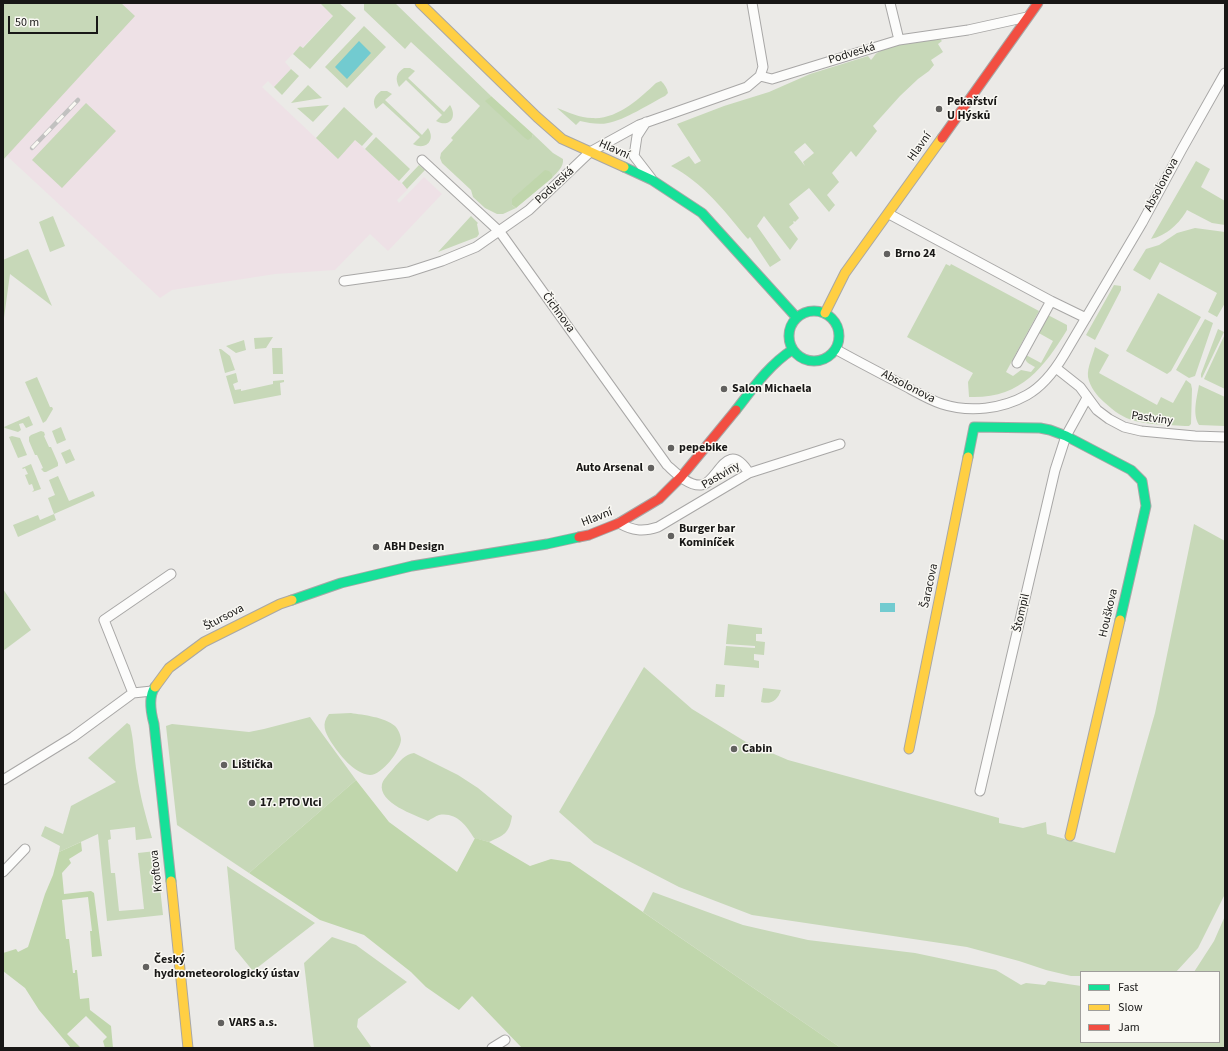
<!DOCTYPE html>
<html>
<head>
<meta charset="utf-8">
<style>
  body { margin:0 }
  #map { position:relative; width:1228px; height:1051px; overflow:hidden; background:#ebeae7; font-family:"Source Sans 3",sans-serif }
  canvas { display:block }
  .frame { position:absolute; inset:0; border:4px solid #181716; pointer-events:none }
  .legend { position:absolute; left:1080px; top:971px; width:140px; height:72px; box-sizing:border-box; background:#f9f8f3; border:1px solid #9f9e9b; margin:0; padding:5px 7px; list-style:none; font-size:12px; color:#181716 }
  .legend li { display:flex; align-items:center; gap:8px; height:20px }
  .legend b { width:20px; border:1px solid #9f9e9b }
  .scale { position:absolute; left:8px; top:16px; width:90px; height:18px; box-sizing:border-box; border:2px solid #181716; border-top:0; padding-left:5px; font-size:12px; line-height:14px; white-space:nowrap; color:#181716; -webkit-text-stroke:3px #f9f8f3; paint-order:stroke }
</style>
</head>
<body>
<div id="map">
<canvas width="1228" height="1051"></canvas>
<div class="frame"></div>
<ul class="legend">
<li><b style="height:5px;background:#16e098"></b>Fast</li>
<li><b style="height:5px;background:#ffcf43"></b>Slow</li>
<li><b style="height:5px;background:#f24e42"></b>Jam</li>
</ul>
<div class="scale">50 m</div>
</div>
<script>
const c = document.querySelector('canvas').getContext('2d');
c.lineJoin = 'round';
function fillPath(path, color) { c.fillStyle = color; c.fill(path, 'evenodd'); }
function stroke(path, color, width, dash) { c.strokeStyle = color; c.lineWidth = width; c.lineCap = dash ? 'butt' : 'round'; c.setLineDash(dash || []); c.stroke(path); }
function drawText(font, color, halo, rows, align = 'center') {
  c.font = font + ' "Source Sans 3",sans-serif'; c.lineWidth = 3; c.setLineDash([]); c.textBaseline = 'middle'; c.strokeStyle = halo; c.fillStyle = color; for (const [text, x, y, turn = 0] of rows) {
    c.save(); c.translate(x, y); c.rotate((+turn || 0) * Math.PI / 180); c.textAlign = isNaN(turn) ? turn : align; if (halo) c.strokeText(text, 0, 0); c.fillText(text, 0, 0); c.restore();
  }
}
const education = new Path2D(`
  M3 3H320L333 15 302 48 300 46 285 62 291 69 274 87 268 81 262 87 337 158 355 140 408 189 397 200 399 203 424 177 442 194 388 251 370 234 335 270 275 274 172 290 160 298 7 156 3 160Z`);
const green = new Path2D(`
  M3 3H121L135 16 3 160Z
  M320 3H339L356 18 310 69 293 54 300 46 303 48 333 16Z
  M364 3H395L491 96 486 101 532 137 533 134 553 153 563 159C564 167 557 172 552 178V174L512 205 516 208 503 214H497L485 208 473 197 471 190 442 163 440 158 441 153 453 140 451 138 480 106 411 42 405 49 364 10Z
  M364 26 386 47 347 88 325 67Z
  M940 39 942 41 938 44 943 52 931 60 934 65 929 71 918 79 900 96 873 126 877 131 856 157 851 151 832 173 839 182 827 195 835 205 829 212 809 188 789 204 799 218 795 222 794 221 793 222 794 223 789 227 798 239 790 250 764 216 757 226 781 260 770 267 750 237 748 239 746 237C724 210 703 183 671 166L689 156 695 164 701 161 677 124 724 106 769 92 810 74 868 56 871 60C873 58 875 54 877 53 893 43 922 41 940 39ZM805 143 814 153 803 162 805 166 794 152Z
  M404 68H410L415 71 408 78 444 112 450 105C458 118 449 128 436 121L442 115 406 80 399 87C395 79 396 73 404 68Z
  M291 69 299 76 282 95 274 87Z
  M661 81C665 85 667 88 668 93L665 96C649 104 625 120 608 123 599 125 589 123 580 121L576 125 557 108C568 112 580 118 592 118 617 120 640 98 656 83Z
  M308 85 322 98 291 103Z
  M381 91H387L392 94 385 100 422 135 428 128C436 140 426 151 413 144L420 137 383 103 376 109C372 102 374 96 381 91Z
  M86 103 116 131 62 188 32 160Z
  M329 105 313 122 297 108Z
  M344 107 373 134 362 146 355 140 338 159 316 138Z
  M376 137 410 169 399 181 365 149Z
  M1196 161 1210 169 1201 187 1225 201V225L1212 223 1187 210C1180 223 1166 236 1151 239Z
  M419 165 425 170 407 189 402 183Z
  M53 216 65 246 50 252 39 222Z
  M471 216 478 223 477 224 479 234 477 237 438 252Z
  M1195 228 1225 232V303L1217 317 1208 312 1217 293 1160 262 1150 280 1133 270 1146 249 1159 245 1177 233Z
  M28 249 52 306 10 274 3 325V260Z
  M946 264 950 266 951 264 1039 311 1006 372 1013 376 1021 370 1031 372 1035 367C1030 364 1023 362 1026 355L1041 363 1053 341 1037 332 1046 314 1067 325V330C1043 369 1020 399 969 397L968 382 973 373 907 337Z
  M1114 285 1121 286V290L1095 340 1086 335Z
  M1158 293 1201 317 1171 371 1167 374 1126 351Z
  M1205 319 1213 323 1195 376 1189 378 1176 370Z
  M1218 329 1224 332 1202 378 1201 377V374Z
  M1225 334V389L1204 379Z
  M273 337 266 348 255 349 254 338Z
  M244 340 246 350 236 353 226 346Z
  M1095 347 1109 355 1099 373 1157 405 1161 397 1173 403 1186 380 1191 384 1192 389 1191 424 1189 426H1185C1164 424 1138 426 1119 414 1114 411 1109 406 1104 402 1097 396 1090 387 1088 377 1087 367 1093 356 1095 347Z
  M272 348H282L283 374H273Z
  M219 349H221L230 356 235 370 225 373Z
  M236 373 238 382 233 384 235 390 241 389V391L273 384V381L284 380V382L280 383 281 395 234 404 226 376Z
  M37 377 50 407H52L53 409 46 421 43 423 25 382Z
  M1199 385 1225 397V426L1199 425C1192 414 1197 397 1199 385Z
  M29 416 33 425 26 428 23 423 19 424 21 430 18 432 5 428 4 427Z
  M61 427 66 440 57 444 52 431Z
  M41 431 44 432 45 435 44 436 49 447H51L58 463V466L46 472H44L41 469 43 468 37 455H35L29 441V437L31 435Z
  M12 436 20 438 27 455 18 458 9 437Z
  M70 449 75 460 66 464 61 453Z
  M31 464 41 489 32 492 34 490 32 484 29 485 25 475 28 474 25 468 23 469 22 468Z
  M58 476 69 501 93 491 95 496 54 514 48 498 55 495 49 480Z
  M54 514 56 520 18 537 13 525 38 515 40 520Z
  M1194 524 1225 541V894L1198 948 1176 972H1081V976H1071L1046 970 1019 961 967 947 752 915 679 887 594 843 559 812 644 667 692 709 746 742 788 760 999 818V823L1023 828 1046 822 1047 834 1115 853 1155 713Z
  M3 589 31 630 3 651Z
  M728 624 762 628V634H756V641L765 642 764 655 754 654V660L759 661V668L724 665 726 646 755 648V646L726 644Z
  M716 684 725 685 724 697H715Z
  M763 688 781 690C778 700 771 705 761 702Z
  M351 713C363 715 385 717 395 726 398 729 401 735 401 740 400 751 382 775 370 775 354 774 339 754 331 742 325 732 321 724 329 714Z
  M310 717 356 780 249 873 177 825 166 726 172 724 249 732 264 729Z
  M127 723 130 725C134 741 134 757 137 774 140 796 146 817 152 838L136 840 135 827 110 830 111 839 108 840 111 873H115L119 911 144 909 138 853 156 851 163 915 107 921 98 834 59 852 60 846 41 836 45 826 63 834 71 806 116 782 88 758Z
  M414 753 458 775 478 788 512 816C509 834 504 835 489 842L474 838C466 825 456 812 439 815 436 816 431 819 428 821 415 815 378 803 382 784 384 778 389 774 393 769 399 762 405 754 414 753Z
  M227 866 315 923 253 971 235 949Z
  M653 892 743 925 808 940 915 953 996 970 1021 985 1026 983 1045 985 1048 981 1081 986V1042H1219V972H1194L1214 941 1225 916V1048H841L643 912Z
  M332 937 356 945 407 982 358 1019 357 1027 372 1048H314L304 963Z`);
const forest = new Path2D(`
  M491 96 533 134 532 137 528 140 525 138 485 101Z
  M545 170 549 171 552 174V178L516 208 512 205V199Z
  M356 780 389 822 457 872 475 838 489 842 530 866 551 859 570 862 841 1048H522L472 996 459 1010 426 987 411 972 364 935 320 920 249 873Z
  M81 842 82 851 69 859 71 863 62 873 64 894 91 891 94 893 102 956 92 957 90 931H92L88 897 62 900 66 939H69L73 973H75V970H77L80 999 89 998 90 1010 111 1026 113 1048H105L103 1041 107 1037 86 1016 67 1034 81 1048H71L39 1010 25 988 3 971V953L16 949 18 952 28 947 45 894 53 875 59 852Z`);
const water = new Path2D(`
  M359 41 371 53 347 79 335 67Z
  M880 603H895V612H880Z`);
const street = new Path2D(`
  M890 3 899 40
  M760 76 772 79 899 40 968 30 1027 17
  M646 122 637 136 634 156 651 178
  M422 160 500 232 667 465C676 473 688 486 701 485 718 484 726 436 749 473
  M889 214 1051 301 1086 318
  M344 281 408 272 442 261 476 247 529 210 590 152 639 125 747 87 760 76 763 67 752 3
  M837 350C857 361 878 372 899 383 913 390 927 399 942 404 970 413 1002 409 1027 395 1043 386 1055 370 1064 355L1142 223 1182 149 1225 73
  M1017 363 1051 301
  M1056 368 1080 387 1097 410 1109 419 1124 427 1141 431 1195 436 1225 437
  M619 523C633 531 643 532 658 527L749 473 840 444
  M133 693 104 620 171 574
  M3 780 73 737 133 693 152 691
  M980 791 1055 470 1066 436 1087 398
  M3 872 25 849
  M492 1048 505 1040`);
const fast = new Path2D(`
  M624 167 652 180 702 213 797 318
  M789 336a25 25 0 1 1 50 0a25 25 0 1 1-50 0Z
  M736 410C753 388 769 365 792 350
  M968 457 974 427 1040 428 1050 430 1066 436 1131 470 1142 481 1146 506 1120 620
  M292 600 341 583 412 566 547 544 579 537
  M155 687C148 697 151 713 154 724L171 881`);
const slow = new Path2D(`
  M420 3 537 117 562 139 624 167
  M825 313 845 273 942 138
  M155 687 169 668 204 642 280 604 292 600
  M909 749 968 457
  M1070 836 1120 620
  M171 881 188 1048`);
const jam = new Path2D(`
  M942 138 1038 3
  M579 537 589 535 619 523 659 499 681 477 736 410`);
const rail = new Path2D(`
  M32 148 78 100`);
const markers = [
  [939,109,4,"#62615f"],
  [887,254,4,"#62615f"],
  [724,389,4,"#62615f"],
  [671,448,4,"#62615f"],
  [651,468,4,"#62615f"],
  [671,536,4,"#62615f"],
  [376,547,4,"#62615f"],
  [734,749,4,"#62615f"],
  [224,765,4,"#62615f"],
  [252,803,4,"#62615f"],
  [146,967,4,"#62615f"],
  [221,1023,4,"#62615f"]
];
const streetNames = [
  ["Podveská",852,54,-17],
  ["Hlavní",920,147,-55],
  ["Hlavní",614,150,24],
  ["Absolonova",1162,185,-62],
  ["Podveská",555,186,-43],
  ["Čichnova",558,313,54],
  ["Absolonova",908,387,27],
  ["Pastviny",1152,419,8],
  ["Pastviny",721,476,-30],
  ["Hlavní",597,518,-21],
  ["Šaracova",930,586,-78],
  ["Štompil",1022,613,-77],
  ["Houškova",1109,613,-77],
  ["Štursova",224,618,-28],
  ["Kroftova",157,871,-96]
];
const poiNames = [
  ["Pekařství",947,102],
  ["U Hýsků",947,116],
  ["Brno 24",895,254],
  ["Salon Michaela",732,389],
  ["pepebike",679,448],
  ["Auto Arsenal",643,468,"right"],
  ["Burger bar",679,529],
  ["Kominíček",679,543],
  ["ABH Design",384,547],
  ["Cabin",742,749],
  ["Lištička",232,765],
  ["17. PTO Vlci",260,803],
  ["Český",154,960],
  ["hydrometeorologický ústav",154,974],
  ["VARS a.s.",229,1023]
];
fillPath(education, '#eee1e6');
fillPath(green, '#c7d8b8');
fillPath(forest, '#c0d6ac');
fillPath(water, '#72cbd0');
stroke(street, '#a8a7a6', 11);
stroke(fast, '#a8a7a6', 11);
stroke(slow, '#a8a7a6', 11);
stroke(jam, '#a8a7a6', 11);
stroke(street, '#fcfcfb', 9);
stroke(fast, '#16e098', 9);
stroke(slow, '#ffcf43', 9);
stroke(jam, '#f24e42', 9);
stroke(rail, '#c1c1c0', 4.5);
stroke(rail, '#f9f8f3', 3, [9]);
for (const [x, y, r, color] of markers) { const dot = new Path2D(); dot.arc(x, y, r, 0, 2 * Math.PI); c.fillStyle = color; c.fill(dot); stroke(dot, '#f9f8f3', 1.5); }
drawText('12px', '#181716', '#f9f8f3', streetNames);
drawText('bold 12px', '#181716', '#f9f8f3', poiNames, 'left');
</script>
</body>
</html>
